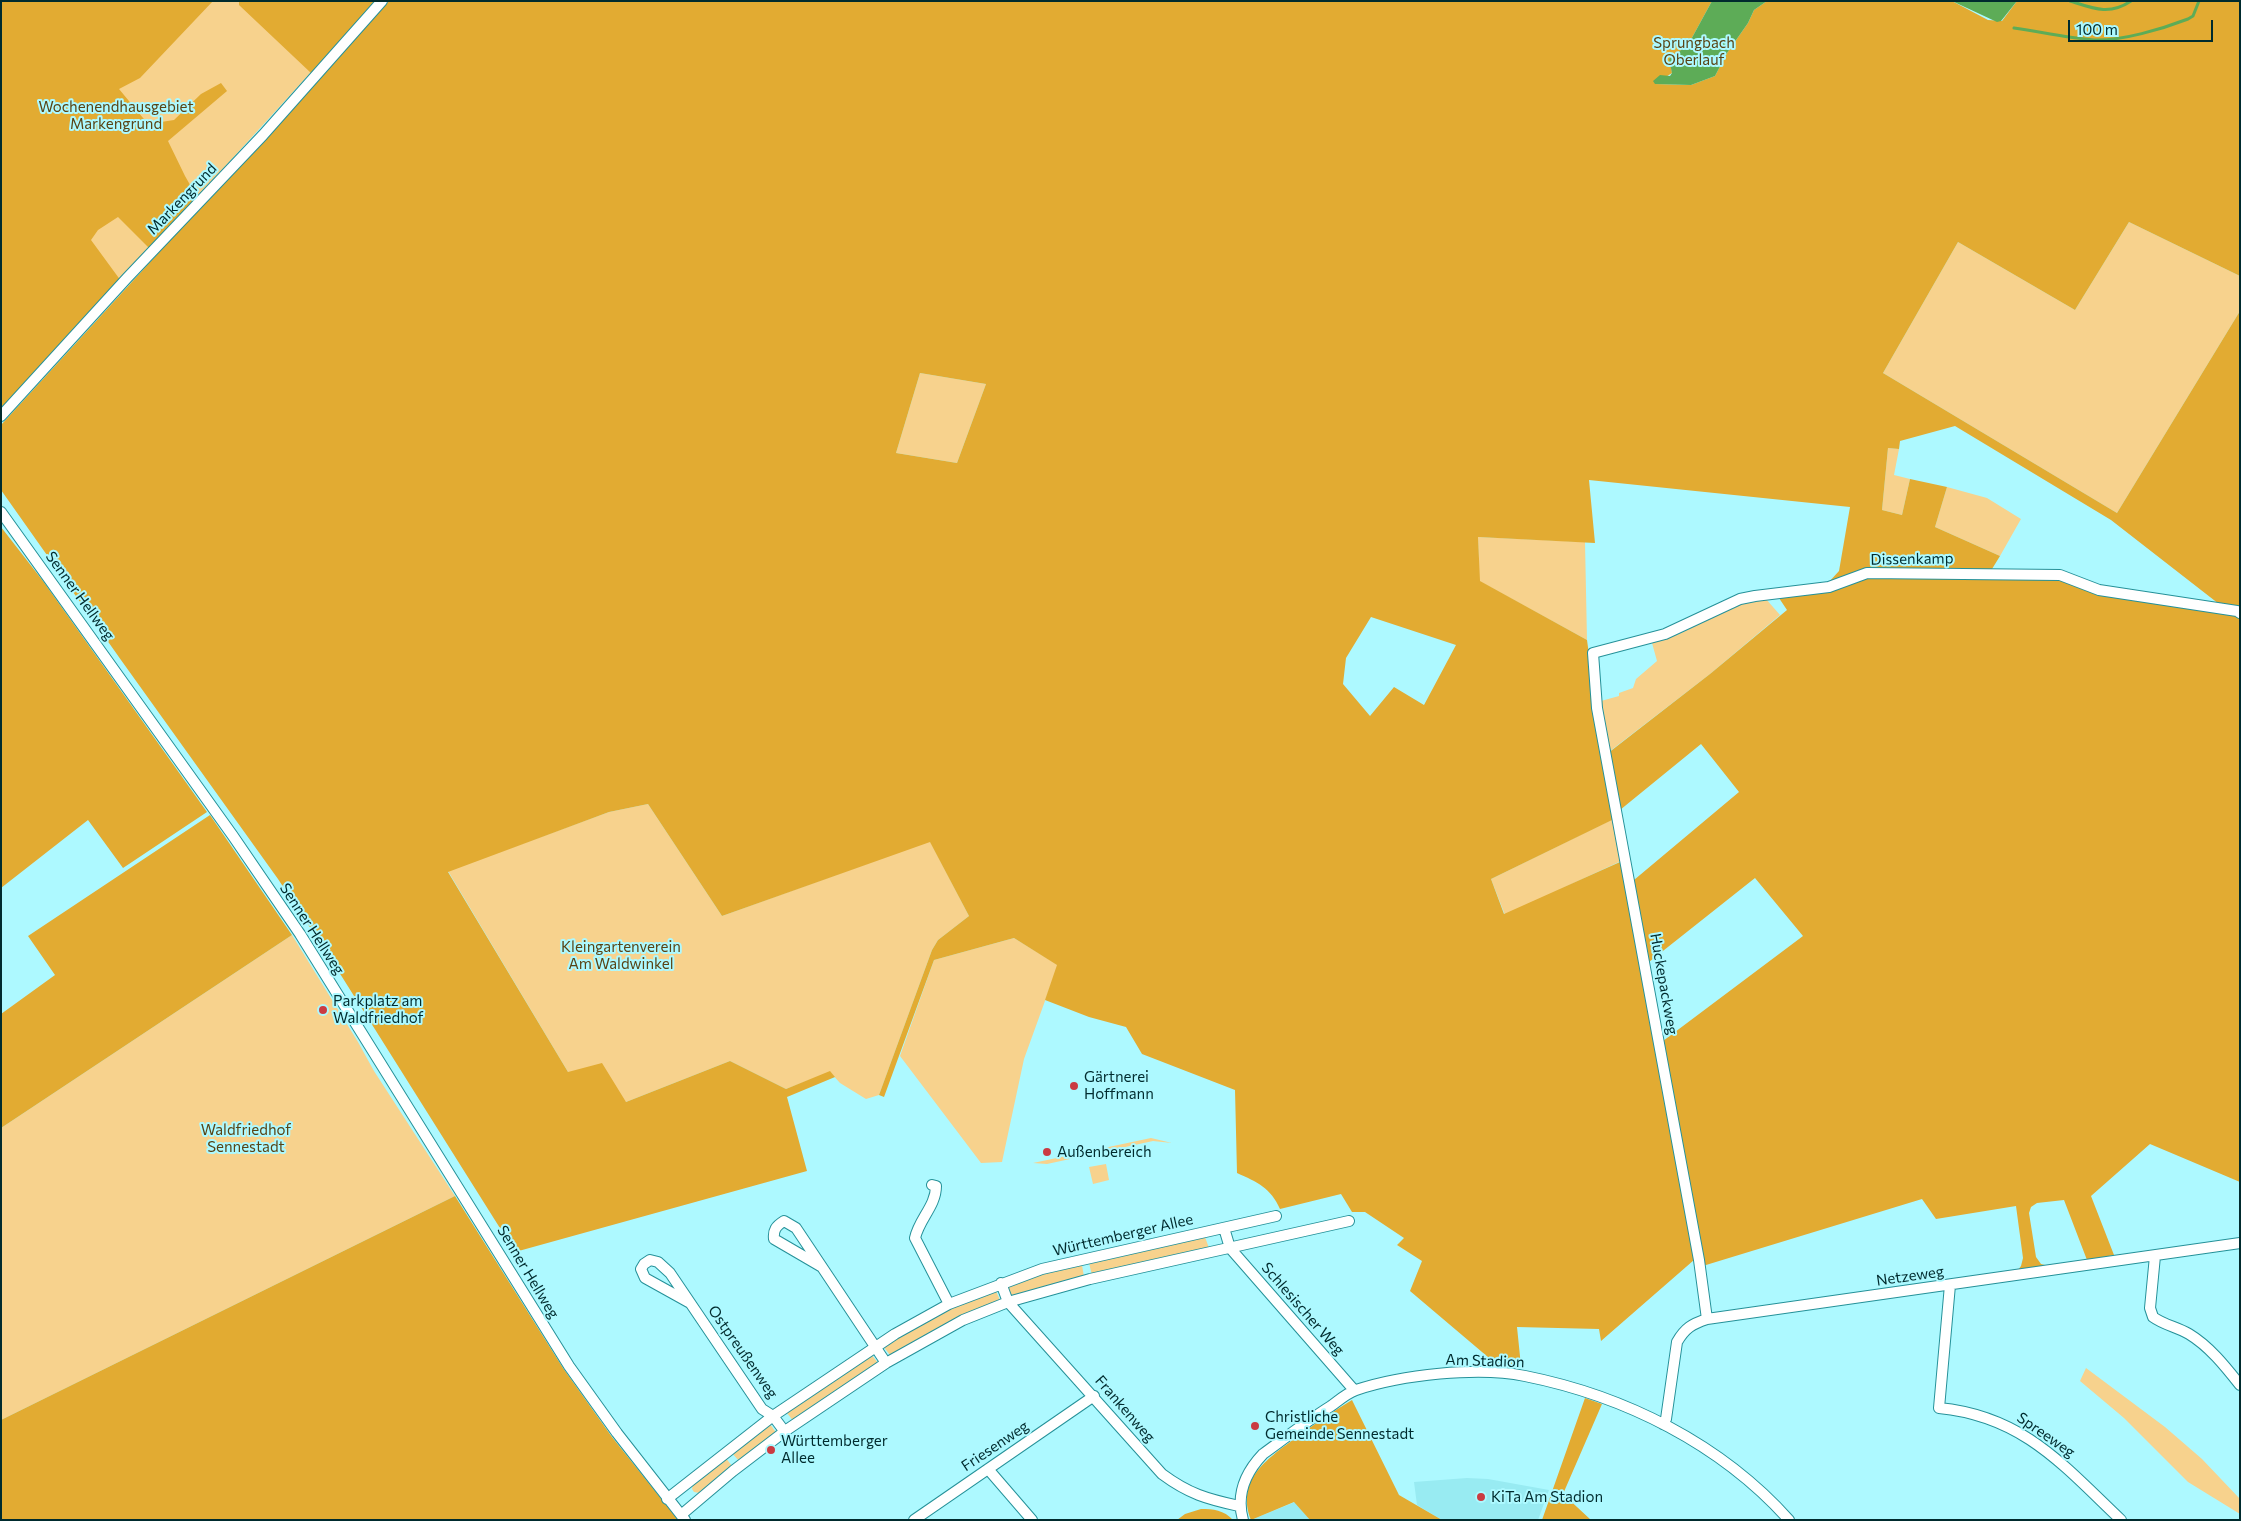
<!DOCTYPE html>
<html>
<head>
<meta charset="utf-8">
<style>
  body { margin:0 }
  #map { position:relative; width:2241px; height:1521px; overflow:hidden; background:#adf9ff; font-family:Commissioner,sans-serif }
  canvas { display:block }
  .frame { position:absolute; inset:0; border:2px solid #002b2e; pointer-events:none }
  .scale { position:absolute; left:2068px; top:20px; width:145px; height:22px; box-sizing:border-box; border:2px solid #002b2e; border-top:0; padding-left:6px; font-size:15px; line-height:18px; white-space:nowrap; color:#002b2e; -webkit-text-stroke:4px #adf9ff; paint-order:stroke }
</style>
</head>
<body>
<div id="map">
<canvas width="2241" height="1521"></canvas>
<div class="frame"></div>
<div class="scale">100 m</div>
</div>
<script>
const c = document.querySelector('canvas').getContext('2d');
c.lineJoin = 'round';
function fillPath(path, color) { c.fillStyle = color; c.fill(path, 'evenodd'); }
function stroke(path, color, width, dash) { c.strokeStyle = color; c.lineWidth = width; c.lineCap = dash ? 'butt' : 'round'; c.setLineDash(dash || []); c.stroke(path); }
function drawText(font, color, halo, rows, align = 'center') {
  c.font = font + ' Commissioner,sans-serif'; c.lineWidth = 4; c.setLineDash([]); c.textBaseline = 'middle'; c.strokeStyle = halo; c.fillStyle = color; for (const [text, x, y, turn = 0] of rows) {
    c.save(); c.translate(x, y); c.rotate((+turn || 0) * Math.PI / 180); c.textAlign = isNaN(turn) ? turn : align; if (halo) c.strokeText(text, 0, 0); c.fillText(text, 0, 0); c.restore();
  }
}
const built = new Path2D(`
  M1467 1478 1488 1479 1549 1490 1538 1520H1442L1417 1505 1414 1482Z
  M1295 1502 1310 1520H1251Z`);
const green = new Path2D(`
  M1 1H376L1 412Z
  M2129 222 2240 276V311L2117 513 1883 373 1958 242 2075 310Z
  M920 373 986 384 957 463 896 453Z
  M1888 448 1899 449 1894 475 1910 479 1902 515 1882 510Z
  M1947 487 1987 498 2021 519 2000 556 1935 527Z
  M1478 537 1585 542 1587 640 1479 581Z
  M1766 599 1780 615 1710 674 1610 751 1601 701 1619 696V693L1633 688 1636 679 1657 661 1652 643 1679 634 1740 603Z
  M648 804 722 916 930 841 969 916 938 940 932 950 879 1095 866 1099 840 1083 830 1072 786 1089 730 1061 626 1102 568 1072 448 871 609 812Z
  M1613 819 1621 861 1505 915 1491 879Z
  M292 935 358 1042 374 1071 455 1196 1 1420V1128Z
  M1014 938 1058 965 1024 1059 1002 1162 981 1163 900 1056 934 960Z
  M1151 1138 1172 1143 1153 1141 1047 1164 1033 1163Z
  M1106 1164 1109 1180 1093 1184 1089 1167Z
  M1205 1237 1209 1248 1092 1275 1089 1263Z
  M1082 1265 1084 1277 1012 1296 1008 1287 1040 1275Z
  M995 1289 1000 1300 947 1324 890 1355 883 1346 951 1308Z
  M871 1354 878 1363 794 1422 787 1413Z
  M2086 1368 2165 1427 2202 1459 2240 1499V1514L2188 1482 2124 1418 2080 1381Z
  M770 1424 777 1434 739 1461 731 1452Z
  M725 1457 732 1466 700 1493 694 1492 692 1489 693 1485Z`);
const forest = new Path2D(`
  M1 1H213L140 78 119 89 148 124 174 120 201 94 221 83 227 91 168 141 185 176 197 197 150 249 118 217 98 230 91 240 121 281 1 412Z
  M239 1H376L311 73 239 5Z
  M389 1H1712L1688 45 1670 59 1672 73 1655 84 1691 85 1715 76 1727 53 1748 23 1754 10 1767 1H1952L1988 20 2002 21 2017 1H2240V276L2129 222 2075 310 1958 242 1883 373 2117 513 2240 311V1182L2150 1144 2091 1196 2114 1255 2087 1260 2064 1200 2037 1203 2031 1207 2029 1213 2036 1257 2041 1264 2049 1266 2018 1270 2021 1266 2023 1258 2016 1206 1936 1219 1922 1199 1706 1265 1694 1260 1601 1341 1599 1329 1517 1327 1521 1366 1495 1363 1410 1291 1422 1261 1397 1245 1404 1238 1365 1212H1352L1341 1194 1280 1209C1271 1188 1257 1182 1237 1173L1235 1090 1142 1054 1126 1027 1089 1017 1045 1000 1057 965 1014 938 934 960 884 1097 879 1095 932 950 938 940 969 916 930 842 722 916 648 804 609 812 448 872 568 1072 602 1063 626 1102 730 1061 786 1089 830 1071 835 1077 787 1097 807 1171 515 1252 327 953 278 879 121 660 1 490V425ZM920 373 986 384 957 463 896 453ZM1955 426 2111 520 2219 604 2099 587 2060 573 1992 569 2000 556 1935 527 1947 487 1910 479 1902 515 1882 510 1888 448 1899 449 1900 441ZM1589 480 1850 507 1839 571 1828 583 1773 589 1787 610 1710 674 1603 757 1587 640 1480 581 1478 537 1595 543ZM1371 617 1456 645 1424 705 1394 687 1370 716 1343 684 1346 658ZM1701 744 1739 792 1634 880 1620 810ZM1612 820 1620 862 1504 914 1491 879ZM1755 878 1803 936 1663 1041 1649 962Z
  M1 527 43 581 207 812 123 868 88 820 1 888Z
  M210 815 292 935 1 1128V1014L55 975 28 936Z
  M455 1196 563 1368 612 1437 678 1520H1V1420Z
  M1585 1398 1602 1404 1563 1494 1591 1520H1542Z
  M1352 1400 1399 1495 1442 1520H1310L1294 1502 1251 1520C1236 1480 1266 1460 1294 1439 1313 1425 1332 1412 1352 1400Z
  M1201 1509C1213 1509 1224 1510 1233 1520H1177L1185 1514Z`);
const water = new Path2D(`
  M1712 1H1767L1754 10 1748 23 1727 53 1715 76 1691 85 1655 84 1653 81 1660 75 1670 76 1672 73 1669 59 1688 45Z
  M1952 1H2017L2001 21 1997 22Z`);
const stream = new Path2D(`
  M2070 1C2092 8 2109 16 2131 1
  M2014 28C2041 32 2068 38 2094 40 2122 41 2162 29 2188 19L2193 16 2199 1`);
const minor = new Path2D(`
  M1 416 127 278 263 135 382 1
  M1 512 233 836 300 934 569 1366 617 1433 685 1520
  M932 1185 936 1186C936 1206 919 1219 915 1238L949 1304
  M1224 1228 1230 1248 1354 1390
  M2155 1256 2150 1308 2153 1317C2164 1325 2177 1327 2189 1334 2209 1346 2225 1366 2240 1385
  M822 1267 774 1239C773 1230 776 1226 784 1221L796 1228 886 1363
  M1001 1283 1008 1302 1162 1474C1189 1494 1207 1499 1239 1506
  M1950 1285 1939 1408C2023 1416 2063 1465 2121 1520
  M690 1303 645 1278 641 1269 644 1264 650 1260 658 1262 670 1273 762 1409 773 1416 785 1432
  M1707 1319 1699 1260 1597 708 1593 653 1665 634 1740 599 1755 596 1829 587 1867 573 2060 575 2099 590 2237 611 2240 613
  M1663 1424 1666 1419 1677 1342C1685 1328 1692 1324 1707 1319L2240 1243
  M988 1469 1032 1520
  M667 1499 773 1416 895 1334 949 1304 1042 1269 1276 1216
  M681 1515 733 1471 788 1429 886 1363 963 1320 1008 1302 1090 1279 1349 1221
  M914 1520 1094 1396
  M1243 1520C1236 1495 1245 1473 1263 1454 1285 1438 1307 1421 1331 1406 1338 1401 1347 1393 1356 1390 1401 1375 1478 1366 1525 1376 1625 1396 1721 1444 1789 1520`);
const markers = [
  [323,1010,5,"#ca3b42"],
  [1074,1086,5,"#ca3b42"],
  [1047,1152,5,"#ca3b42"],
  [1255,1426,5,"#ca3b42"],
  [771,1450,5,"#ca3b42"],
  [1481,1497,5,"#ca3b42"]
];
const parkNames = [
  ["Sprungbach",1694,43],
  ["Oberlauf",1694,60],
  ["Wochenendhausgebiet",116,107],
  ["Markengrund",116,124],
  ["Kleingartenverein",621,947],
  ["Am Waldwinkel",621,964],
  ["Waldfriedhof",246,1130],
  ["Sennestadt",246,1147]
];
const streetNames = [
  ["Markengrund",182,199,-46],
  ["Dissenkamp",1912,559,-1],
  ["Senner Hellweg",80,596,54],
  ["Senner Hellweg",312,929,57],
  ["Huckepackweg",1664,984,80],
  ["Württemberger Allee",1123,1235,-13],
  ["Senner Hellweg",528,1272,59],
  ["Netzeweg",1910,1276,-8],
  ["Schlesischer Weg",1303,1309,49],
  ["Ostpreußenweg",743,1352,55],
  ["Am Stadion",1485,1361,2],
  ["Frankenweg",1125,1409,49],
  ["Spreeweg",2046,1435,35],
  ["Friesenweg",995,1446,-34]
];
const poiNames = [
  ["Parkplatz am",333,1001],
  ["Waldfriedhof",333,1018],
  ["Gärtnerei",1084,1077],
  ["Hoffmann",1084,1094],
  ["Außenbereich",1057,1152],
  ["Christliche",1265,1417],
  ["Gemeinde Sennestadt",1265,1434],
  ["Württemberger",781,1441],
  ["Allee",781,1458],
  ["KiTa Am Stadion",1491,1497]
];
fillPath(built, '#98ebf2');
fillPath(green, '#f7d28d');
fillPath(forest, '#e2ab32');
fillPath(water, '#5dac57');
stroke(stream, '#5dac57', 3);
stroke(minor, '#259199', 12);
stroke(minor, '#fff', 10);
for (const [x, y, r, color] of markers) { const dot = new Path2D(); dot.arc(x, y, r, 0, 2 * Math.PI); c.fillStyle = color; c.fill(dot); stroke(dot, '#adf9ff', 2); }
drawText('15px', '#594314', '#adf9ff', parkNames);
drawText('15px', '#002b2e', '#adf9ff', streetNames);
drawText('15px', '#002b2e', '#adf9ff', poiNames, 'left');
</script>
</body>
</html>
